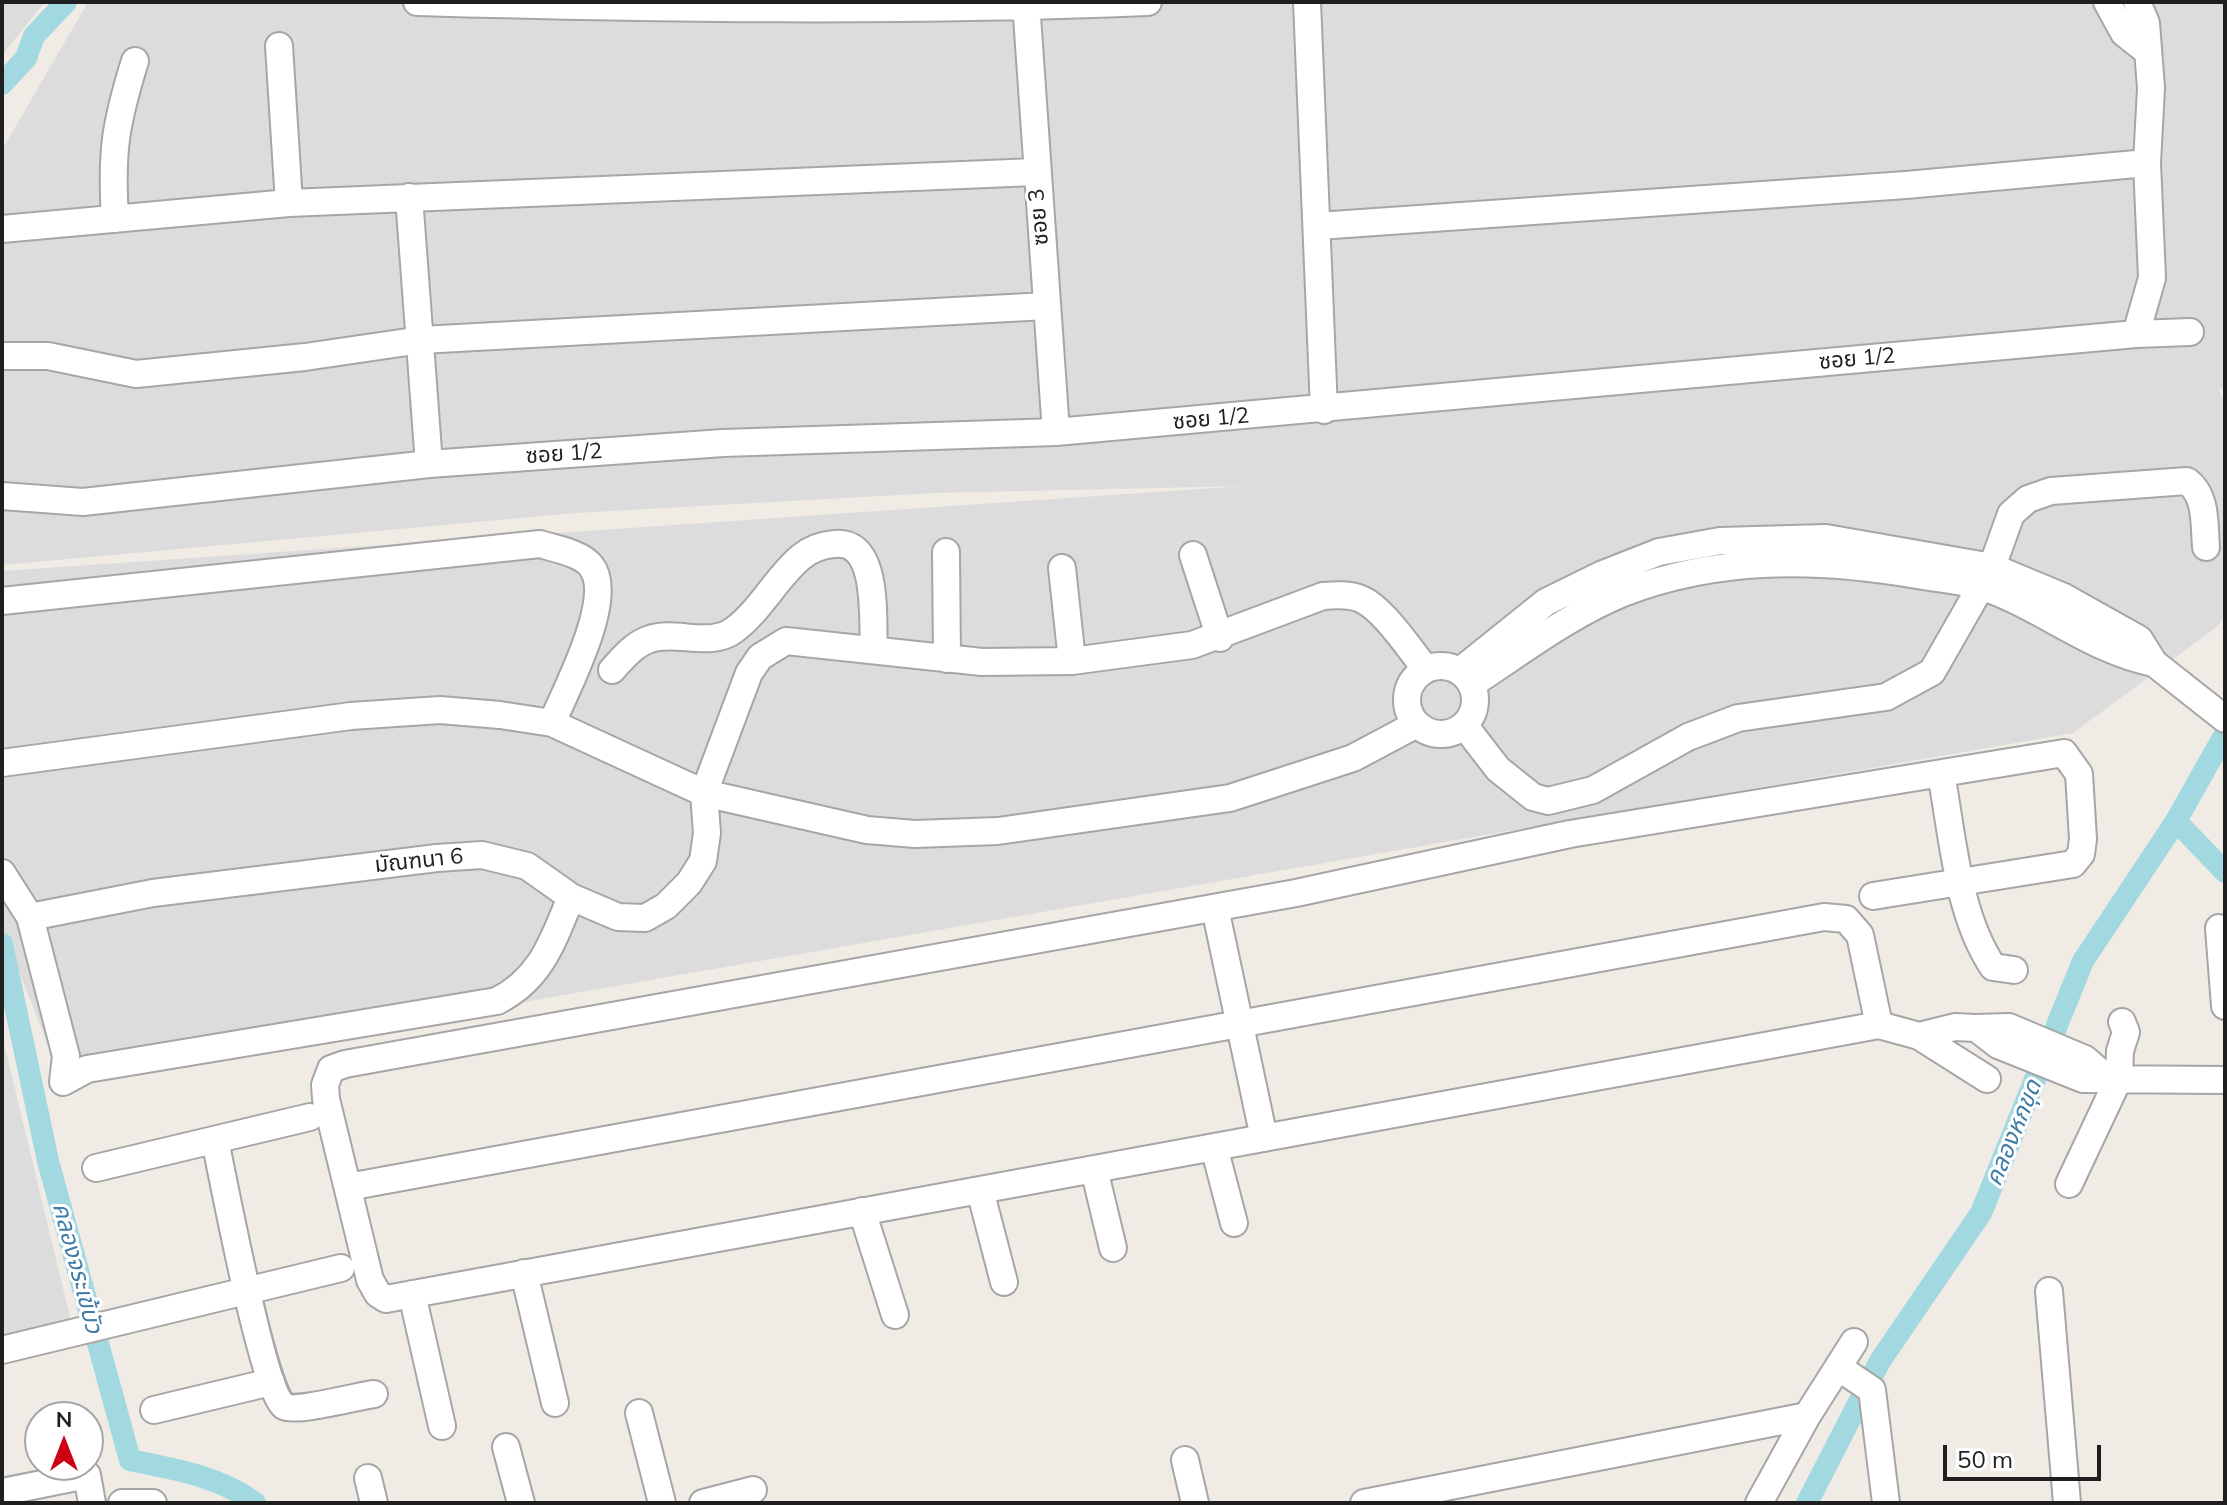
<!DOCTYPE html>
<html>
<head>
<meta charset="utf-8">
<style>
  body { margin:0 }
  #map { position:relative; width:2227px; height:1505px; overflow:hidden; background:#f0ebe4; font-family:Mulish,sans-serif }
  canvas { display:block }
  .frame { position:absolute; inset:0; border:4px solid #1f1f1f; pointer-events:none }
  .north { position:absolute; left:24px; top:1401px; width:80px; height:80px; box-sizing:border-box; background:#fff; border:2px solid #a5a5a5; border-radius:50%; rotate:0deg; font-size:22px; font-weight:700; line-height:32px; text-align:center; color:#1f1f1f }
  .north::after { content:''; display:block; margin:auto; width:28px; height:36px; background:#ce0014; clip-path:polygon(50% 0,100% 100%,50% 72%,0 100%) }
  .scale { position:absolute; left:1943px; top:1445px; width:158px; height:36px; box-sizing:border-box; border:4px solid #1f1f1f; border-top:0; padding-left:10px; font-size:24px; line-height:28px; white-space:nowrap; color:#1f1f1f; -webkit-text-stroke:6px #fff; paint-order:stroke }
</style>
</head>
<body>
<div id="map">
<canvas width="2227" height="1505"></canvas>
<div class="frame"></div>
<div class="north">N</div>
<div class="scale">50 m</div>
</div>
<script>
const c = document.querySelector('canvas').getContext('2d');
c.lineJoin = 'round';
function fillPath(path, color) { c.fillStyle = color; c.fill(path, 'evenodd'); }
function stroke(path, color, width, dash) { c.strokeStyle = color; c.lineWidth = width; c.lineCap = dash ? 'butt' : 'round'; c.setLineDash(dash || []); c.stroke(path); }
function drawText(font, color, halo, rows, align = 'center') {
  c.font = font + ' Mulish,"Noto Sans Thai",sans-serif'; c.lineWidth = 6; c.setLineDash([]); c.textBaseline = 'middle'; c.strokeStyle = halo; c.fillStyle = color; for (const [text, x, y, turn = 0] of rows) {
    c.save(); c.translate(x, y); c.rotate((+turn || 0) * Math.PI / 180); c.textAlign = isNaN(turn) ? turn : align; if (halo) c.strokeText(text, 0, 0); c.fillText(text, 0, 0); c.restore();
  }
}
const residential = new Path2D(`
  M2 2H45L2 55Z
  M88 2H2225V388L2219 389 2225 406V614L2218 626 2073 733 63 1082 2 929V571L1243 486 935 493 576 513 2 565V150Z
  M2 1035 74 1334 2 1350Z`);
const canal = new Path2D(`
  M2 84 26 58 34 36 66 2
  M2176 821 2225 734
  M2 944 48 1161 130 1460C172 1469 220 1476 255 1503
  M1807 1503 1880 1361 1981 1213 2083 961 2176 821 2225 872`);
const minor = new Path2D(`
  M417 2C661 9 905 12 1148 2
  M1026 2 1056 432
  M1307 2 1324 410
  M2107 2 2124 33 2148 52
  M279 46 289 203
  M409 197 429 464
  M115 219C111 152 115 125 135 61
  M1318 226 1906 185 2147 163
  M2 229 289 203 1035 172
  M2136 334 2190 332
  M2 356H48L136 374 305 357 421 340 1046 306
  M2 496 83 502 429 464 723 443 1056 432 2136 334 2152 278 2147 163 2151 88 2146 23 2137 2
  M946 552 947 659
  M1193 555 1220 638
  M1062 568 1072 661
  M2 601 540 544C556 549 581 553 591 566 616 597 566 689 552 723
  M1407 700a34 34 0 1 1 68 0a34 34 0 1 1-68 0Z
  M612 670C623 658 634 644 650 639 676 630 710 648 734 630 760 611 776 578 801 557 811 549 821 545 834 544 880 538 872 620 874 650
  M1460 671 1546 602 1603 574 1659 552 1720 541 1826 538 1992 567 2064 597 2139 639 2154 663 2225 719
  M1472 684C1520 653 1569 615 1623 593 1718 556 1818 558 1917 575 1938 579 1962 580 1983 587 2042 607 2092 651 2154 663
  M1464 725 1498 769 1533 797 1548 801 1593 790 1688 737 1738 718 1886 697 1932 672 1992 567 2011 514 2028 499 2051 491 2187 481C2207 496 2204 523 2206 547
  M2 763 351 716 440 710 500 715 552 723 704 793 867 830 915 834 998 831 1230 798 1353 758 1417 724
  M1941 774C1953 837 1957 913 1993 967L2014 970
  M2 873 30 917 66 1056 63 1082 87 1069 497 1001C541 979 553 941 571 897
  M1873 896 2073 864 2081 854 2083 839 2079 774 2064 753 1570 834 1296 893 345 1064 331 1069 325 1085 326 1099 370 1280 378 1294 386 1299 1879 1025 1919 1036 1955 1027 1976 1028 1998 1045 2083 1079 2225 1080
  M1215 908 1264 1138
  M30 917 153 893 437 858 482 855 527 866 571 897 618 917 645 918 666 906 689 883 703 861 707 833 704 793 749 673 760 657 786 641 982 662 1072 661 1192 645 1323 596C1335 595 1350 594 1361 599 1383 608 1410 650 1426 669
  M2219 928 2225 1006
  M1976 1028 2009 1027 2085 1059 2109 1080
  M1919 1036 1987 1079
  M215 1140C223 1178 263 1391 284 1406 295 1413 358 1396 374 1394
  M1214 1147 1234 1223
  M96 1168 310 1117
  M1094 1169 1113 1248
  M2069 1184 2119 1078 2120 1051 2126 1032 2122 1022
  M348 1187 1824 917 1846 919 1860 935 1879 1025
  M980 1190 1004 1282
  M862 1211 895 1315
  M524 1273 555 1403
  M2049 1291 2067 1503
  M412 1294 442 1426
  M2 1350 341 1268
  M1838 1367 1872 1390 1886 1503
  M154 1410 271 1382
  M639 1413 662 1503
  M506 1447 521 1503
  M1185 1460 1195 1503
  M368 1478 374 1503
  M2 1492 87 1475 92 1503
  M122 1503H153
  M703 1503 753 1490
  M1364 1503 1807 1416
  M1759 1503 1807 1416 1854 1342`);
const streetNames = [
  ["ซอย 3",1039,217,-95],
  ["ซอย 1/2",1857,359,-5],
  ["ซอย 1/2",1211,419,-5],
  ["ซอย 1/2",564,454,-4],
  ["มัณฑนา 6",419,861,-6]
];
const waterNames = [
  ["คลองหกขุด",2014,1133,-68],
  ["คลองจระเข้บัว",77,1268,75]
];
fillPath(residential, '#dddcdc');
stroke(canal, '#a2d9e1', 22);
stroke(minor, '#a6a6a6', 30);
stroke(minor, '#fff', 26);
drawText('22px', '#1f1f1f', '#fff', streetNames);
drawText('italic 24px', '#3f7ca6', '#fff', waterNames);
</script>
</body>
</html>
